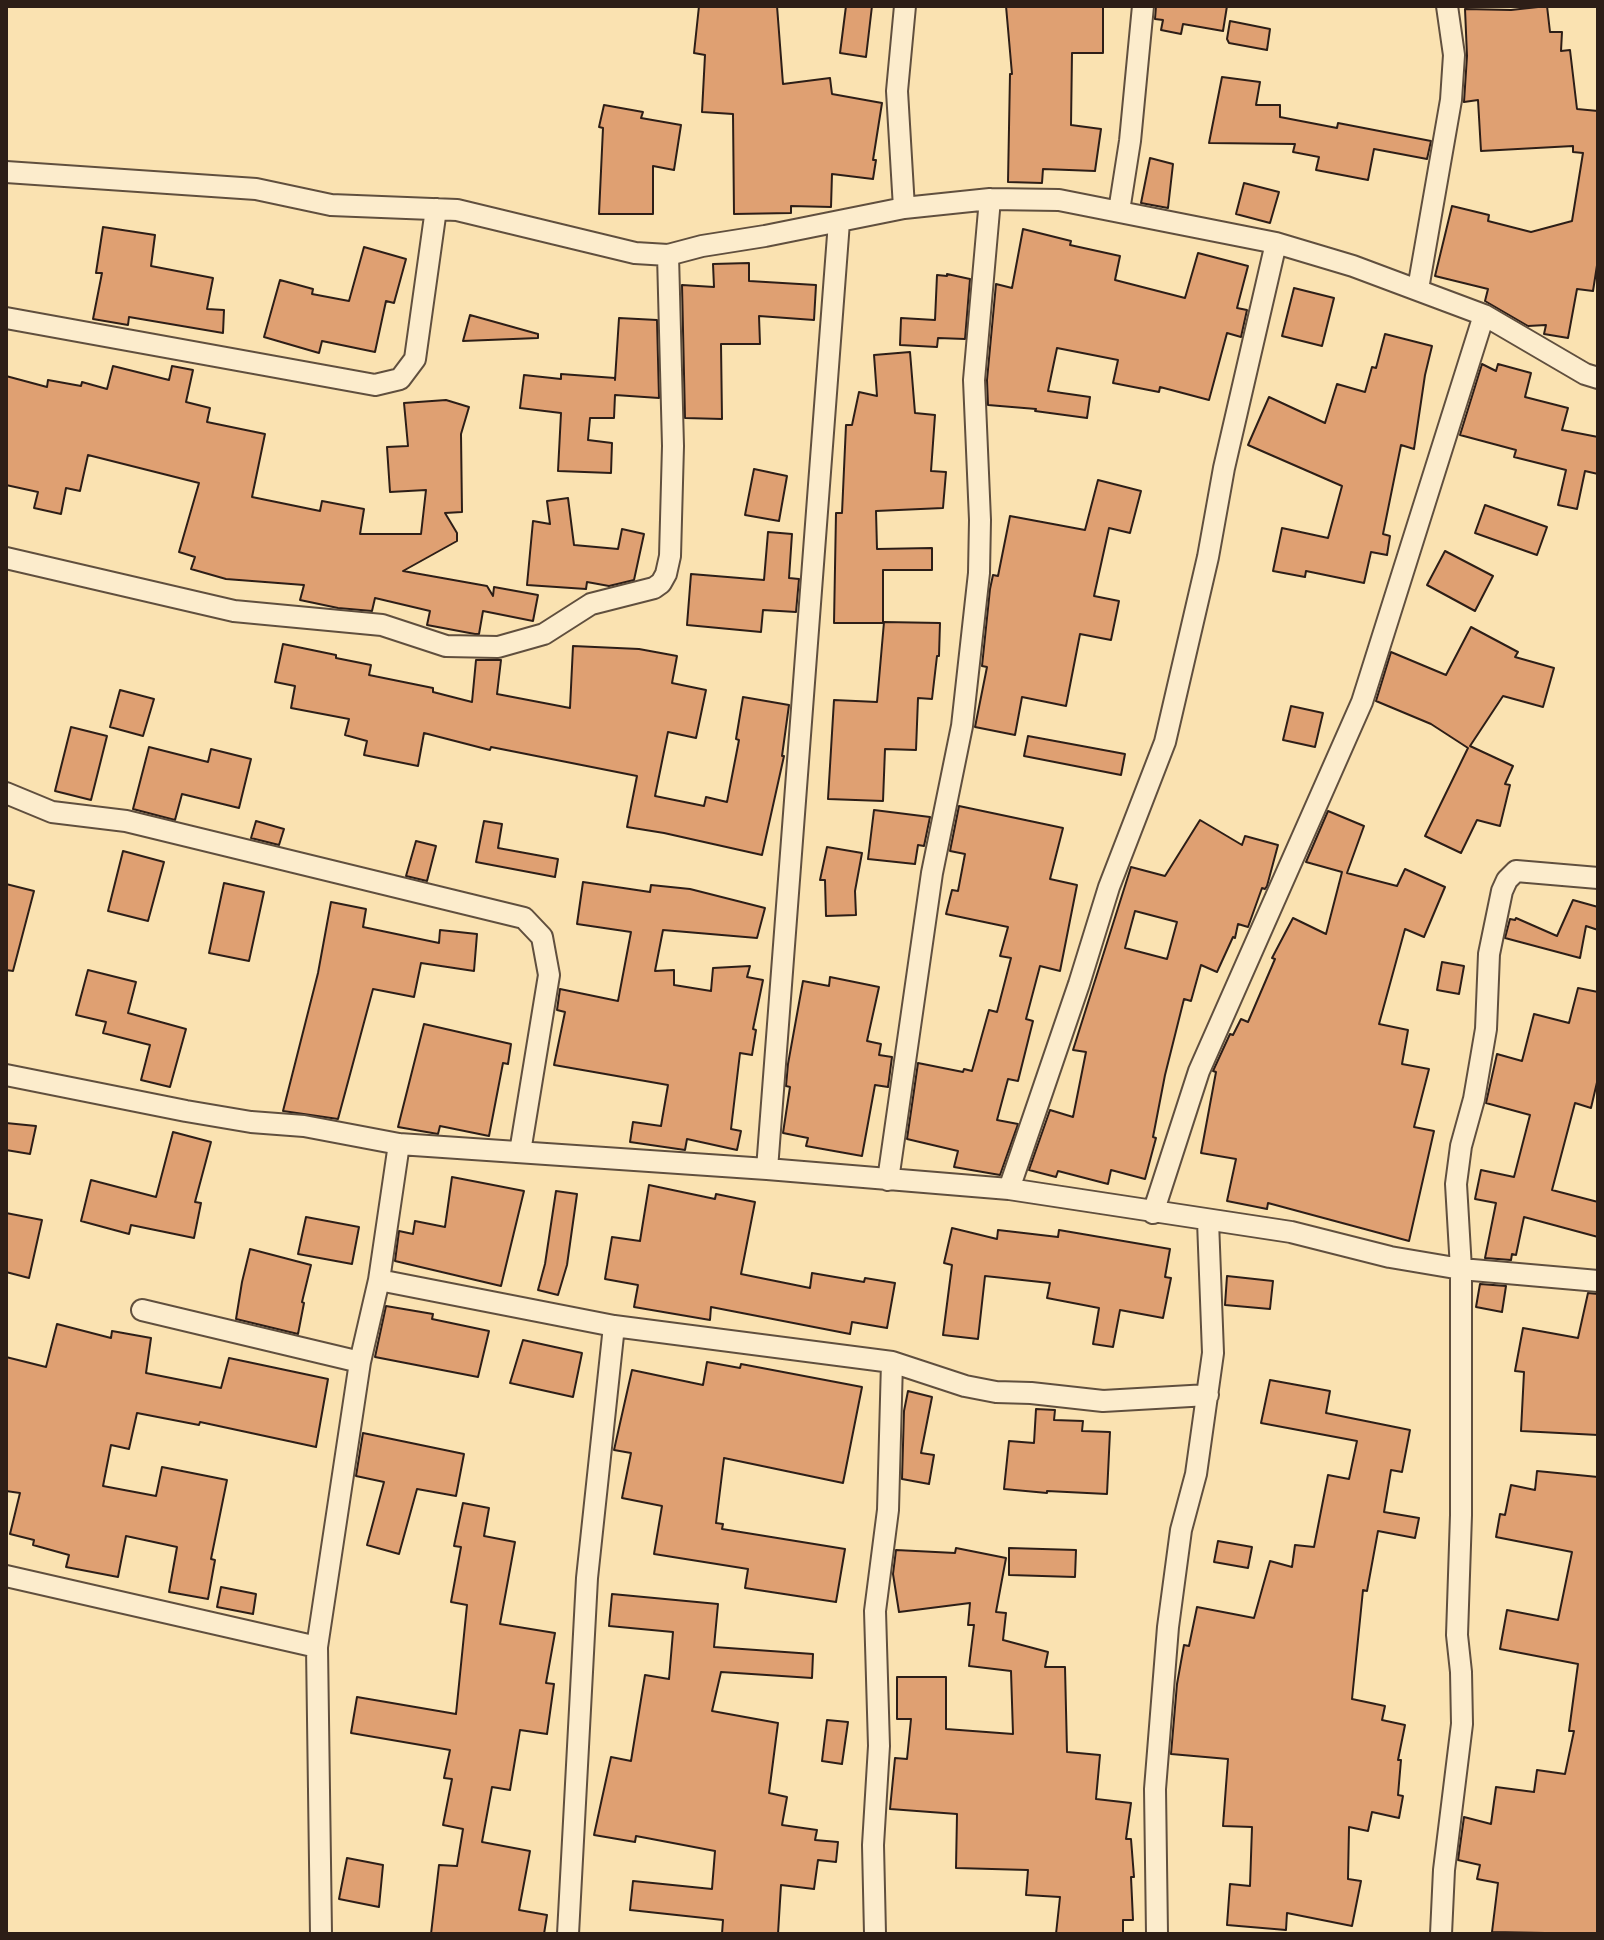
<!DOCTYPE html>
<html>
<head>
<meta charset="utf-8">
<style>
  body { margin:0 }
  #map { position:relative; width:1604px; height:1940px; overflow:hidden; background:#fae2b1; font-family:"Sorts Mill Goudy",serif }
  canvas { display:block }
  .frame { position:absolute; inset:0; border:8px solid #2d1e17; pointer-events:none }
</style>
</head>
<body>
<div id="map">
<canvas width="1604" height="1940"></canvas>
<div class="frame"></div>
</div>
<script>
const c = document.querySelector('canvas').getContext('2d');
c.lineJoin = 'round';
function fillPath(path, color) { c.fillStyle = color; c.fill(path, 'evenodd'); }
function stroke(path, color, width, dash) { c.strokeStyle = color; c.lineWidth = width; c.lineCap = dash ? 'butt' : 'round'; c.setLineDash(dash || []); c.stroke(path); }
const building = new Path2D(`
  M699 6H777L783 84 830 78 832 94 882 103 873 160H876L873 179 832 174 831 207 791 206V213L734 214 733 114 702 112 705 55 694 53Z
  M846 6H872L866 57 840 53Z
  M1006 6H1103V53H1072L1071 125 1101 129 1095 171 1043 169 1042 183 1008 182 1010 74H1012Z
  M1156 6H1227L1223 31 1183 24 1181 34 1161 30 1163 20 1155 19Z
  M1547 6 1550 32H1562L1561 51 1570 50 1577 109 1598 111V259L1593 291 1577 289 1568 338 1544 334 1546 325 1528 326 1485 301 1488 289 1435 276 1452 206 1489 215 1488 221 1531 232 1572 221 1583 153 1573 152V146L1481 151 1478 100 1464 102 1467 56 1465 9 1511 10Z
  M1230 21 1270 29 1267 50 1229 43 1227 39Z
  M1222 77 1260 82 1256 105H1280V117L1337 128 1338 123 1431 141 1427 159 1374 149 1368 180 1316 170 1319 157 1293 152 1295 144 1209 143Z
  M604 105 643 112 641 118 681 125 674 170 653 166V214H599L603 128 599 127Z
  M1150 158 1173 164 1168 208 1141 203Z
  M1244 183 1279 192 1270 223 1236 214Z
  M103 227 155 235 151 266 213 278 207 309 224 310 223 333 129 317 128 325 93 319 102 273H96Z
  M1023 229 1071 241 1070 245 1120 256 1115 280 1185 298 1198 253 1248 266 1237 308 1247 310 1241 337 1227 333 1209 400 1160 387 1159 392 1113 383 1118 360 1057 348 1048 391 1090 397 1087 418 1035 411 1036 409 988 405 987 380 996 284 1012 288Z
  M364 247 406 259 394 303 386 301 375 352 322 341 319 353 264 337 280 280 313 289 312 294 349 301Z
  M749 263V281L816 285 814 320 759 316 760 344H721L722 419 685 418 682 285 714 287 713 264Z
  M947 274 970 279 965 339 938 338 937 347 900 345 901 318 935 320 937 275 947 276Z
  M1294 288 1334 298 1322 346 1282 336Z
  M470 315 538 334V338L463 341Z
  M619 318 657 320 659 398 615 395 614 418H590L588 440 612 443 611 473 558 471 561 413 520 408 524 375 561 379V374L615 378V380Z
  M1385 334 1432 346 1425 375 1414 449 1401 445 1383 534 1390 536 1387 555 1371 552 1364 583 1306 571 1305 577 1273 571 1282 528 1328 538 1342 486 1248 445 1269 397 1325 423 1337 384 1365 392 1372 367 1376 368Z
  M910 352 915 413 935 415 931 471 946 472 943 508 876 511 877 549 932 548V570H883V623H834L836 513H842L846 425H852L859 392 877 396 874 355Z
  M1482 364 1496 371 1498 364 1531 373 1525 397 1568 408 1562 430 1598 437V474L1585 471 1577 509 1558 505 1566 470 1514 457 1516 450 1460 435Z
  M113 366 169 380 172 366 193 370 186 402 210 408 207 422 265 434 252 497 320 511 322 501 364 509 360 534H421L426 490 390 492 387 447 408 446 404 403 446 400 469 407 461 434 462 512 445 513 457 533V541L403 571 487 586 493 596 494 587 538 595 533 621 483 611 479 634H475L427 625 430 611 375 598 372 611 338 608 300 600 304 585 226 579 191 569 195 557 179 552 199 483 88 455 80 491 66 488 61 514 34 508 38 492 6 485V376L47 387 48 380 81 386 82 382 107 389Z
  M754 469 787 476 779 521 745 515Z
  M1098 480 1141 491 1130 533 1109 528 1094 596 1119 601 1111 640 1080 634 1066 706 1022 697 1015 735 975 727 987 667 982 666 990 589 993 575 998 576 1010 516 1085 530Z
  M568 498 574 545 618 549 622 529 644 534 634 580 609 586 587 582 586 589 527 585 533 521 550 524 547 501Z
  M1485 505 1547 527 1537 555 1475 533Z
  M768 532 792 534 789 578 799 579 796 612 763 610 761 632 687 625 691 574 764 580Z
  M1445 551 1493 576 1475 611 1427 585Z
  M884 622 940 623 939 656H937L932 699 918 698 916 750 885 749 883 801 828 799 834 700 877 702Z
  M1471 627 1518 652 1515 657 1554 668 1543 707 1503 696 1470 746 1513 766 1505 784 1510 785 1500 826 1477 820 1461 853 1425 836 1468 748 1431 724 1376 701 1391 652 1446 675Z
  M283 644 336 655V658L371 665 369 675 433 688V692L472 702 476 660H501L497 694 570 708 573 646 639 649 677 656 672 683 706 690 696 738 668 732 655 796 704 806 706 797 727 802 739 740 736 739 743 697 789 705 782 756H784L762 855 664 833 627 827 637 776 491 747 490 750 424 733 418 766 364 755 367 741 345 735 349 719 291 708 295 686 275 682Z
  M120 690 154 699 143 736 110 727Z
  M1291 706 1323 713 1315 747 1283 740Z
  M71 727 107 736 91 800 55 791Z
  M1028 736 1125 754 1121 775 1024 756Z
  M149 747 208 762 211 749 251 759 239 808 182 794 175 820 133 809Z
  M959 806 1063 828 1050 879 1077 885 1060 971 1040 966 1026 1019 1033 1021 1018 1081 1008 1079 997 1120 1018 1124 1000 1175 954 1167 958 1151 907 1139 918 1063 963 1072 964 1069 972 1071 989 1010 997 1012 1011 958 1000 956 1008 927 946 914 952 890 958 891 965 854 950 851Z
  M874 810 930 817 924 846 918 845 915 864 868 859Z
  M1328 811 1364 826 1347 873 1397 886 1405 869 1445 887 1424 937 1405 929 1379 1024 1408 1030 1402 1064 1429 1069 1414 1127 1434 1131 1409 1241 1268 1203 1267 1209 1227 1201 1236 1159 1201 1153 1216 1072 1213 1071 1230 1034 1233 1035 1241 1019 1248 1022 1275 959 1272 958 1293 918 1326 934 1342 872 1306 862Z
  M1200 820 1242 845 1245 836 1278 845 1267 886 1265 889 1262 888 1248 927 1238 924 1235 938 1233 937 1217 972 1201 965 1191 1001 1184 999 1165 1075 1153 1137 1156 1138 1145 1179 1111 1170 1108 1184 1058 1171 1056 1177 1029 1170 1050 1110 1073 1117 1086 1052 1073 1050 1131 867 1165 876ZM1135 911 1177 922 1167 959 1125 948Z
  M256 821 284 829 279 845 251 838Z
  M484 821 502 824 498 848 558 859 555 877 476 862Z
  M416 841 436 846 427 881 406 876Z
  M827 847 862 853 855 891 856 915 826 916 825 880H820Z
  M123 851 164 862 148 921 108 911Z
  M583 882 650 892 651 885 690 889 765 908 757 938 663 930 655 971 674 970V985L711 991 713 968 750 966 747 977 763 980 753 1029 756 1030 752 1055 740 1053 731 1129 741 1131 737 1150 687 1139 685 1150 630 1142 633 1122 661 1126 668 1085 554 1065 565 1012 557 1010 560 989 618 1001 631 932 577 924Z
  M224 883 264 892 249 961 209 953Z
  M6 884 34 891 13 971 6 970Z
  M1573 900 1598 907V930L1586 926 1580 958 1505 938 1510 919 1515 920 1516 918 1557 936Z
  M331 902 366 909 363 927 439 943 440 930 477 934 474 971 421 963 414 997 373 989 338 1119 283 1111 318 973Z
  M1442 962 1464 966 1459 994 1437 990Z
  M88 970 136 982 128 1013 186 1029 170 1087 141 1080 150 1045 103 1033 106 1022 76 1015Z
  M830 977 879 987 867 1041 881 1044 879 1055 892 1057 888 1087 875 1085 862 1156 806 1146 808 1138 783 1133 790 1087 786 1086 788 1064 803 981 829 986Z
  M1578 988 1598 992V1078L1591 1108 1575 1103 1552 1190 1598 1202V1237L1524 1217 1516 1255 1512 1254 1511 1260 1485 1258 1496 1203 1475 1199 1481 1170 1514 1177 1530 1115 1486 1103 1497 1054 1522 1061 1534 1014 1569 1023Z
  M424 1024 511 1044 508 1064 503 1063 489 1136 440 1126 438 1134 398 1127Z
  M6 1123 36 1126 30 1154 6 1150Z
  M173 1132 211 1142 195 1202 201 1203 194 1238 131 1225 129 1234 81 1221 91 1180 156 1197Z
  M452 1177 524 1191 501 1286 395 1261 399 1231 413 1234 415 1221 445 1227Z
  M649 1185 715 1199 716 1194 755 1202 741 1274 810 1288 812 1273 864 1282 865 1278 895 1283 887 1328 852 1322 850 1334 711 1307 710 1320 634 1307 638 1285 605 1279 612 1237 640 1241Z
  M556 1191 577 1194 567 1265 558 1295 538 1290 545 1264Z
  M6 1213 42 1220 29 1278 6 1272Z
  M306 1217 359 1227 352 1264 298 1254Z
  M952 1228 997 1239 998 1230 1058 1237 1059 1230 1170 1249 1165 1277 1171 1278 1163 1318 1120 1310 1113 1347 1093 1344 1099 1308 1047 1298 1050 1283 985 1276 978 1339 943 1335 952 1265 944 1263Z
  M250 1249 311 1265 302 1302 304 1303 298 1334 236 1319 242 1282Z
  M1227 1276 1273 1281 1270 1309 1225 1305Z
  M1480 1284 1506 1286 1502 1312 1476 1307Z
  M1588 1293 1598 1294V1435L1521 1431 1524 1372 1515 1371 1523 1328 1578 1338Z
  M386 1306 433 1314 432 1319 489 1331 478 1377 375 1357Z
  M57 1324 111 1338 112 1331 151 1338 146 1373 221 1388 229 1358 328 1379 316 1447 200 1422 199 1425 137 1413 129 1449 111 1445 103 1486 156 1496 162 1467 227 1480 211 1559 215 1560 208 1599 169 1592 177 1547 126 1536 118 1577 66 1567 69 1555 33 1545 34 1540 10 1534 20 1493 6 1491V1357L46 1367Z
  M523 1340 582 1353 573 1397 510 1383Z
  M707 1362 740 1368 741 1364 862 1387 843 1483 724 1458 716 1523 723 1524 722 1529 845 1549 836 1602 745 1588 748 1569 654 1554 662 1506 622 1498 631 1453 614 1450 632 1370 703 1385Z
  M1270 1380 1330 1391 1326 1413 1410 1430 1402 1472 1391 1470 1384 1512 1419 1518 1415 1538 1378 1531 1367 1591 1363 1590 1352 1699 1385 1706 1382 1720 1405 1725 1398 1760H1401L1398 1795 1403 1796 1399 1818 1372 1812 1368 1831 1349 1827 1348 1879 1361 1881 1352 1926 1287 1913 1286 1930 1227 1925 1230 1884 1250 1886 1252 1827 1223 1826 1228 1759 1171 1754 1177 1684 1184 1645 1189 1646 1197 1607 1254 1618 1270 1561 1292 1567 1295 1545 1314 1547 1328 1475 1349 1479 1357 1441 1261 1423Z
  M908 1391 932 1397 921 1453 934 1455 929 1484 902 1479 904 1411Z
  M1036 1409 1055 1410 1054 1420 1083 1421 1082 1431 1110 1432 1107 1494 1047 1491V1493L1004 1489 1009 1441 1034 1443Z
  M363 1433 464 1454 456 1496 417 1489 399 1554 367 1545 384 1482 356 1476Z
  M1537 1471 1598 1477V1934L1492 1932 1498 1883 1477 1879 1480 1865 1458 1860 1464 1817 1491 1824 1496 1787 1534 1792 1537 1770 1565 1774 1574 1731H1569L1578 1664 1500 1649 1507 1610 1558 1620 1572 1552 1496 1537 1500 1514 1505 1515 1511 1485 1535 1490Z
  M463 1503 489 1508 484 1536 515 1542 500 1624 555 1633 546 1683 554 1684 547 1734 520 1730 510 1790 492 1787 482 1842 530 1851 519 1910 547 1915 544 1934H431L439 1865 457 1866 463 1829 443 1825 452 1779 444 1778 450 1750 351 1733 357 1697 456 1714 467 1605 451 1602 461 1547 454 1546Z
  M1218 1541 1252 1547 1248 1568 1214 1562Z
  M956 1548 1006 1558 996 1612 1006 1613 1003 1640 1048 1652 1045 1667H1065L1067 1752 1100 1755 1096 1799 1131 1803 1126 1839H1131L1134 1877H1131L1133 1920H1123V1934H1056L1060 1897 1026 1895 1028 1870 956 1868 957 1814 890 1809 895 1758 907 1759 911 1719H897V1677H946V1729L1013 1734 1011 1671 969 1666 974 1625H968L970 1603 899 1612 893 1574 896 1550 955 1553Z
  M1009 1548 1076 1550 1075 1577 1009 1575Z
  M221 1587 256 1594 253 1614 217 1607Z
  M612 1594 718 1604 714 1647 813 1654 812 1678 721 1672 712 1711 778 1723 769 1793 787 1797 782 1825 817 1830 815 1840 838 1842 836 1862 818 1860 814 1889 781 1885 778 1934H722L723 1920 630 1910 633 1881 712 1889 715 1851 636 1836 635 1842 594 1835 611 1757 631 1761 645 1675 669 1679 673 1632 609 1626Z
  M827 1720 848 1722 842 1764 822 1761Z
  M347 1858 383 1865 379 1907 339 1899Z`);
const street = new Path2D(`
  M6 172 256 189 331 205 457 210 635 253 668 255 702 246 765 236 904 208 990 199 1059 200 1276 243 1353 266 1484 315 1585 374 1598 378
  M904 208 897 91 905 6
  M1119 211 1130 141 1143 6
  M1276 243 1224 468 1208 557 1165 742 1109 887 1079 984 1009 1189 1291 1232 1390 1257 1461 1269 1598 1281
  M1418 289 1451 100 1454 55 1447 6
  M6 318 375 385 400 379 415 359 436 209
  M6 558 234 611 382 625 446 646 498 647 544 634 591 604 654 588 661 583 666 574 670 556 673 446 668 255
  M6 793 52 812 126 821 524 918 542 937 549 975 520 1152
  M6 1075 186 1111 251 1122 304 1126 399 1144 767 1169 1009 1189
  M767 1169 839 222
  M888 1180 932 873 962 726 979 573 980 520 974 380 990 199
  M1153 1213 1199 1071 1362 702 1484 315
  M379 1280 614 1326 892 1362 965 1386 996 1392 1031 1393 1103 1401 1208 1395
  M142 1310 360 1362
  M6 1576 317 1647
  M321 1934 317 1647 360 1362 379 1280 399 1144
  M568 1934 587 1578 614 1326
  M875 1934 873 1845 879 1746 875 1611 888 1510 892 1362
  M1157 1934 1155 1789 1168 1627 1181 1530 1196 1474 1213 1353 1208 1221
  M1441 1934 1444 1870 1462 1724 1461 1672 1457 1635 1461 1515V1269L1456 1184 1461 1146 1474 1099 1486 1029 1489 954 1502 891 1507 880 1516 871 1598 878`);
fillPath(building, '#dfa072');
stroke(building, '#2d1e17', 2);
stroke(street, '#604f3e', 24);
stroke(street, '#fceccc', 20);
</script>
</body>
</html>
